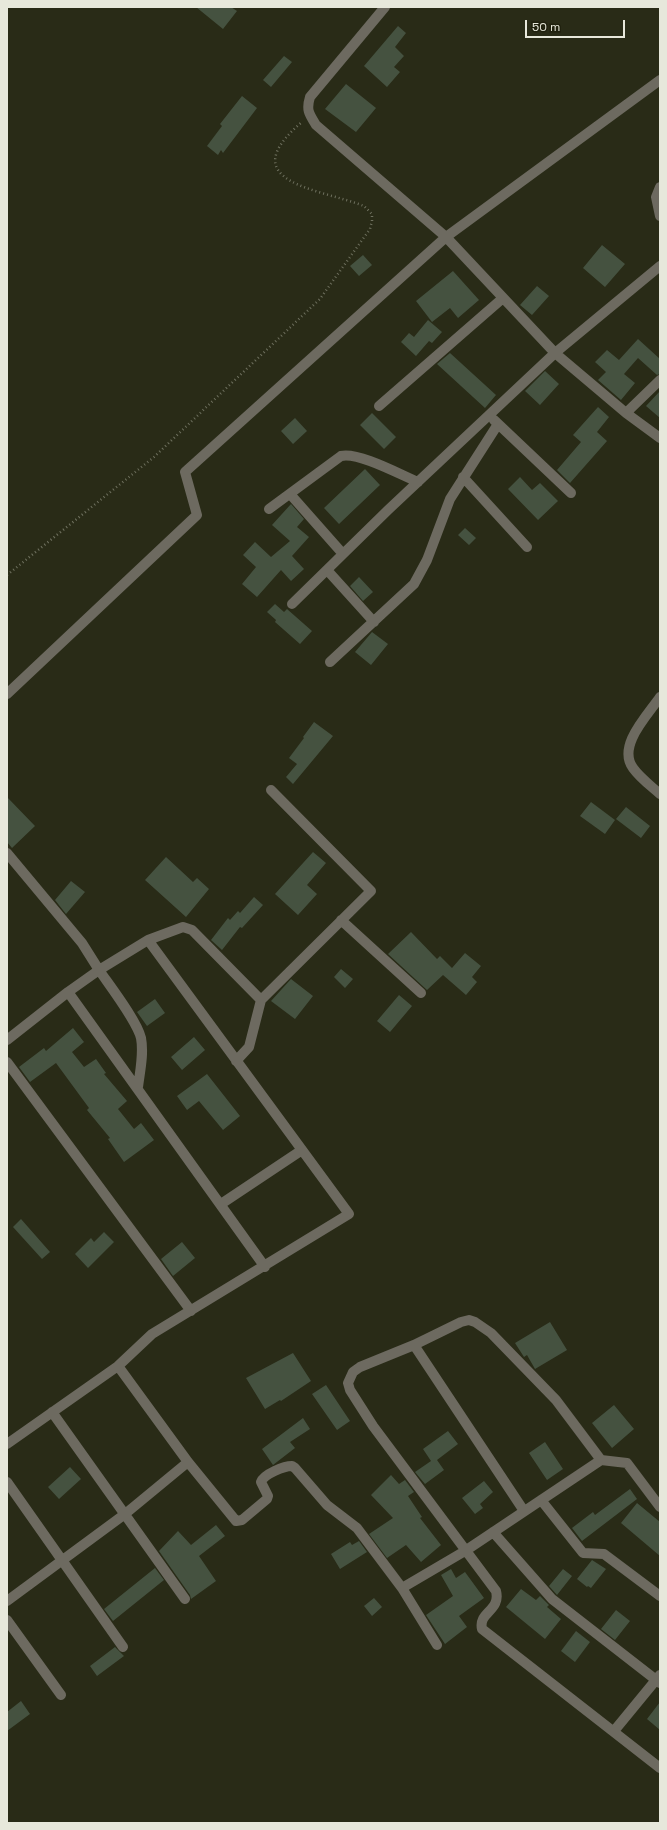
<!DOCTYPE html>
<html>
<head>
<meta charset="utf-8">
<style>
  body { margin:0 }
  #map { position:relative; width:667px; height:1830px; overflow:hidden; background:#292b17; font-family:"Space Grotesk",sans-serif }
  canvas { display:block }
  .frame { position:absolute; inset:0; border:8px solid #e7e8db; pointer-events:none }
  .scale { position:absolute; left:525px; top:20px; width:100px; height:18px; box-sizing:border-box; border:2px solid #e7e8db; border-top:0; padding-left:5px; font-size:12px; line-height:14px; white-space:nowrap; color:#e7e8db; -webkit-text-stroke:3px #20210e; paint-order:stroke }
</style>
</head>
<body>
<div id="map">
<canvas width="667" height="1830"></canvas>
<div class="frame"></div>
<div class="scale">50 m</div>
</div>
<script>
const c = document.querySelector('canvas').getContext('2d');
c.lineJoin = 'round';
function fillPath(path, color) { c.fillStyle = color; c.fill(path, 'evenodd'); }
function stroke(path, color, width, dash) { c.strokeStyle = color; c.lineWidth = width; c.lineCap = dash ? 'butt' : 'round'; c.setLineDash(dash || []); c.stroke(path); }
const building = new Path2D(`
  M196 7H231L237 11 223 29Z
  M398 26 406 33 395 47 404 56 394 67 400 72 387 87 364 66Z
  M284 56 292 62 271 87 263 80Z
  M346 84 376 108 356 132 325 109Z
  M242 96 257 108 223 153 221 150 218 155 207 146 222 126 220 124Z
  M602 245 625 264 605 287 583 268Z
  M363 255 372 265 359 276 350 266Z
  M453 271 479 300 458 318 450 308 432 322 416 301Z
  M537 286 549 296 532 315 520 305Z
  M428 320 442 332 432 343 429 341 416 356 401 342 409 333 414 337Z
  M638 339 660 359V374L657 375 638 358 624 374 635 383 621 400 598 380 606 372 595 362 607 350 619 360Z
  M450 353 496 395 485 408 437 364Z
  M545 371 559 384 540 405 525 391Z
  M660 391V418L646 406Z
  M598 407 609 417 597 432 607 441 570 483 557 470 581 442 573 435Z
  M372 413 396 437 384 449 360 425Z
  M295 418 307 431 293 444 281 431Z
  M365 469 380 485 339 524 324 508Z
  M520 477 532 490 540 483 558 501 538 520 508 489Z
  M291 504 304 519 297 527 309 537 292 556 304 569 291 581 281 570 257 597 242 584 256 567 243 555 255 542 271 557 290 541 272 525Z
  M465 528 476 538 469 545 458 535Z
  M359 577 373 592 363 601 350 586Z
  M275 604 284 612 287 609 312 631 300 644 275 622 276 620 267 612Z
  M372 632 388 644 371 665 355 652Z
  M314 722 333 736 293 784 286 777 297 764 289 758 304 738 303 737Z
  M7 797 35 826 12 848 7 842Z
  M591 802 615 820 605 834 580 816Z
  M626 807 650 826 641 838 616 819Z
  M313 852 326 863 307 885 317 894 298 915 275 894Z
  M166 857 193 882 197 878 209 889 186 917 145 880Z
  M71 881 85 892 66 914 55 900Z
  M254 897 263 905 242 928 240 927 222 950 211 940 228 918 230 920 238 911 240 913Z
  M411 932 437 959 440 956 452 968 465 953 481 966 472 977 477 982 466 995 443 975 427 990 388 954Z
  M341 969 353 979 345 988 334 977Z
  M291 979 313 996 295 1019 271 1001Z
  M399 995 412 1006 390 1032 377 1021Z
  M155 999 165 1013 147 1026 137 1012Z
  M73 1028 84 1042 72 1052 84 1067 96 1059 106 1073 104 1074 127 1101 118 1109 134 1129 141 1123 154 1140 124 1162 108 1139 110 1138 87 1110 89 1108 56 1063 30 1082 19 1067 44 1048 46 1051Z
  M194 1037 205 1050 182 1070 171 1057Z
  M207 1074 240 1116 223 1130 199 1101 187 1110 177 1096Z
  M21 1219 50 1252 42 1259 13 1227Z
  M104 1232 114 1242 88 1268 75 1254 91 1238 94 1242Z
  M182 1242 195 1258 173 1276 161 1259Z
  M550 1322 567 1350 535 1369 527 1355 524 1357 515 1343Z
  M293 1353 311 1381 281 1401 280 1400 265 1409 246 1378Z
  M326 1385 350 1421 337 1430 312 1394Z
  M614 1405 634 1429 612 1448 592 1423Z
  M303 1418 310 1429 290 1442 295 1448 273 1465 262 1449Z
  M448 1431 458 1444 437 1460 444 1470 425 1484 415 1472 431 1461 423 1449Z
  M545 1442 563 1469 547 1480 529 1453Z
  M70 1467 81 1479 59 1499 48 1487Z
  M391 1475 399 1484 405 1480 414 1492 408 1496 422 1517 420 1518 441 1545 421 1562 406 1545 387 1558 369 1534 393 1518 371 1495Z
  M484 1481 493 1492 480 1504 483 1508 475 1514 462 1498Z
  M630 1489 637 1499 582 1541 572 1528 593 1512 595 1515Z
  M637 1503 660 1522V1556L621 1523Z
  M216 1525 225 1536 199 1556 216 1581 191 1599 190 1595 159 1551 178 1531 191 1545Z
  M359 1541 367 1552 340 1569 331 1554 350 1542 352 1545Z
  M592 1560 606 1569 591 1588 588 1586 587 1587 577 1579Z
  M155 1568 164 1580 113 1621 104 1609Z
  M451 1569 456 1578 465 1572 484 1598 459 1616 467 1627 445 1644 426 1615 453 1596 441 1575Z
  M563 1569 572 1576 557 1595 549 1586Z
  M521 1589 536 1600 540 1596 549 1605 547 1607 561 1619 545 1639 506 1607Z
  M374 1598 382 1607 372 1616 364 1606Z
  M616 1610 630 1621 615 1640 601 1629Z
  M576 1631 590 1642 575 1662 561 1651Z
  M115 1647 124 1656 97 1676 90 1666Z
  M21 1701 30 1714 7 1731V1712Z
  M660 1702V1730L647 1719Z`);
const path = new Path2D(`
  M7 575 154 457 320 299 370 229 372 221V214L364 206C321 189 230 183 302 122`);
const minor = new Path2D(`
  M385 7 310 97C306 110 309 114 316 125L446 237 555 353 626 413 660 438
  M660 187 656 197 660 216
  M379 406 503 298
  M626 413 660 380
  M494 420 571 493
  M463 477 527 547
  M290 494 343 554
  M269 509 341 456C359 452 399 474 418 482
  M327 570 374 622
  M292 604 388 510 555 353 660 266
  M330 662 414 584 427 560 450 499 498 424
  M7 694 197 515 185 472 446 237 660 80
  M660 697C647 716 617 746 633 768 640 778 651 786 660 794
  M7 853 82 943 99 970 148 940 349 1214 152 1334 118 1366 188 1462 236 1521 242 1520 267 1499 268 1496 261 1482C264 1474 284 1466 292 1466L295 1468 327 1505 357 1528 402 1588 437 1645
  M341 920 421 993
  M148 940 183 927 192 930 261 1000
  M7 1040 68 992
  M236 1061 249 1047 261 1000 371 891 271 790
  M7 1062 191 1311
  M138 1087C140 1071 144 1054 141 1038 137 1021 110 986 99 970L68 992 265 1267
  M221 1204 302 1150
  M414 1345 524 1511
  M52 1412 185 1599
  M7 1444 118 1366
  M601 1460 627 1463 660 1507
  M7 1482 123 1647
  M541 1500 583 1553 604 1554 660 1596
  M493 1532 552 1599 660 1683
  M402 1588 465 1551 601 1460 556 1400 491 1333 475 1322 469 1320 461 1322 414 1345 360 1367 353 1372 348 1383 350 1390 373 1426 496 1591C501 1611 478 1612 482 1629L660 1768
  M7 1601 125 1514 188 1462
  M7 1620 61 1695
  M614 1731 660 1675`);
fillPath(building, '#455240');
stroke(path, '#6f715f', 2.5, [1, 3]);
stroke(minor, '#6d6a60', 10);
</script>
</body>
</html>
